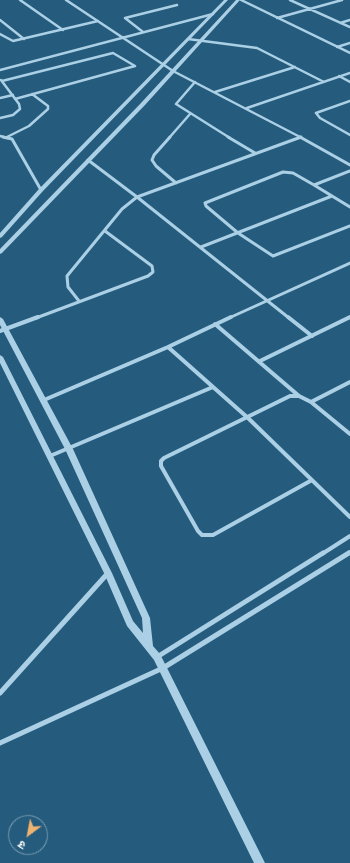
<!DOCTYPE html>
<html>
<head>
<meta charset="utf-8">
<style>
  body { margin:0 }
  #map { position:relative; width:350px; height:863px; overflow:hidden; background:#255c7e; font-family:Figtree,"Noto Sans Devanagari",sans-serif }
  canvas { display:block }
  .north { position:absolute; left:8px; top:815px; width:40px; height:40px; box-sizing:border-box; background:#255c7e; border:1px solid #7c9db2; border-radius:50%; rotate:212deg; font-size:11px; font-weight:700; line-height:16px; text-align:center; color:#fff }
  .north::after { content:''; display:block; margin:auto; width:14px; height:18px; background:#efb370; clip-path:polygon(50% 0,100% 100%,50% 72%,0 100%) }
</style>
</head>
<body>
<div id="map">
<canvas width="350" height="863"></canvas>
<div class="north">उ</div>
</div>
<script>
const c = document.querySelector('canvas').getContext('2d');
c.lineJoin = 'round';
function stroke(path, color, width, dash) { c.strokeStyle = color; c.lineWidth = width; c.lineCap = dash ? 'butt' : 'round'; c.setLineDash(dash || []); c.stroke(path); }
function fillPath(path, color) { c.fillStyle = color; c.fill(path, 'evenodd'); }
const minorFar3 = new Path2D(`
  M20 0 63 30
  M66 0 173 71 302 138
  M241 0 350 53
  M290 0 350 27
  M277 18 342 0
  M0 20 24 39
  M340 23 350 20
  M143 32 125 18 177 5
  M0 34 13 41 98 21
  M188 39 257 48 324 82
  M337 47 350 43
  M0 70 213 14
  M339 76 350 82
  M2 81 113 53 135 66
  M195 82 176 104 230 138
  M215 92 295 67
  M0 98 13 95
  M15 99 135 66
  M350 101 316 113 320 118 350 135
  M247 108 350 73
  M0 118 13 115 20 109 19 104 1 80
  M0 136 7 138
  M7 137 29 126 48 109V106L32 94
  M169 138 190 114
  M299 138 301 137`);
const minorFar2 = new Path2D(`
  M3 137 12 139 41 190
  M170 137 154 155 152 160 156 166 176 183
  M228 137 255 153
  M300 137 350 165
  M88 160 137 197 301 137
  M314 185 293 173 283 172 205 203 206 206 238 233 273 256 350 226
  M332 196 350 207
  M201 247 332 196 314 185 350 171
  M79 301 68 287 67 276 122 209 137 197 289 318
  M36 318 148 276 153 272 152 266 105 231
  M229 318 350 263
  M349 318 350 317`);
const minorFar1 = new Path2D(`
  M288 317 312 336
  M215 324 299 396
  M0 331 38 317
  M168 347 248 418 350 517
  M260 361 350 317
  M44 400 168 347 231 317
  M311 402 350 434
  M50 456 213 387
  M312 480 213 535H202L198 531 161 466V461L164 458 290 396H299L311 402 350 382
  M322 554 350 536
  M347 554 350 552`);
const minor = new Path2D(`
  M157 657 323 553
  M0 693 108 573
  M0 743 163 668 349 553`);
const tertiary = new Path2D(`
  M224 0H228L43 191 2 237 0 238V233L39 189Z
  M236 0H240L145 105 2 253 0 254V249L141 103Z
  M0 317 3 319 73 449 150 618 153 646 160 654 265 863H254L154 660 127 626 104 573 0 363V355L3 357 112 573 133 621 143 633 142 618 65 449 0 325Z`);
stroke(minorFar3, '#abd0e5', 2.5);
stroke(minorFar2, '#abd0e5', 3);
stroke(minorFar1, '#abd0e5', 4);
stroke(minor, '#abd0e5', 5);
fillPath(tertiary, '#abd0e5');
</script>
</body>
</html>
